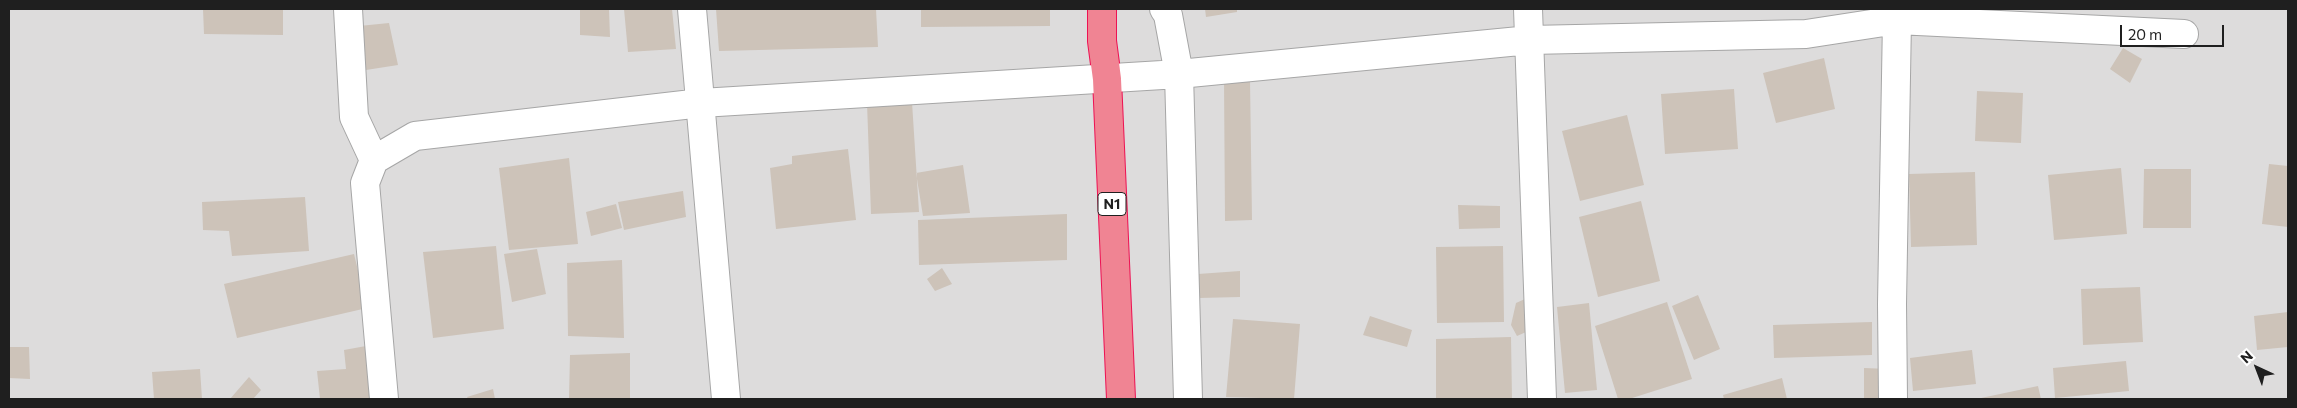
<!DOCTYPE html>
<html>
<head>
<meta charset="utf-8">
<style>
  body { margin:0 }
  #map { position:relative; width:2297px; height:408px; overflow:hidden; background:#f1ede4; font-family:Commissioner,sans-serif }
  canvas { display:block }
  .frame { position:absolute; inset:0; border:10px solid #1f1f1f; pointer-events:none }
  .north { position:absolute; left:2232px; top:343px; width:50px; height:50px; -webkit-text-stroke:4px #fff; paint-order:stroke; rotate:317deg; font-size:14px; font-weight:700; line-height:20px; text-align:center; color:#1f1f1f }
  .north::after { content:''; display:block; margin:auto; width:18px; height:22px; background:#1f1f1f; clip-path:polygon(50% 0,100% 100%,50% 72%,0 100%) }
  .scale { position:absolute; left:2120px; top:25px; width:104px; height:22px; box-sizing:border-box; border:2px solid #1f1f1f; border-top:0; padding-left:6px; font-size:15px; line-height:18px; white-space:nowrap; color:#1f1f1f; -webkit-text-stroke:4px #fff; paint-order:stroke }
</style>
</head>
<body>
<div id="map">
<canvas width="2297" height="408"></canvas>
<div class="frame"></div>
<div class="north">N</div>
<div class="scale">20 m</div>
</div>
<script>
const c = document.querySelector('canvas').getContext('2d');
c.lineJoin = 'round';
function fillPath(path, color) { c.fillStyle = color; c.fill(path, 'evenodd'); }
function stroke(path, color, width, dash) { c.strokeStyle = color; c.lineWidth = width; c.lineCap = dash ? 'butt' : 'round'; c.setLineDash(dash || []); c.stroke(path); }
function drawText(font, color, halo, rows, align = 'center') {
  c.font = font + ' Commissioner,sans-serif'; c.lineWidth = 4; c.setLineDash([]); c.textBaseline = 'middle'; c.strokeStyle = halo; c.fillStyle = color; for (const [text, x, y, turn = 0] of rows) {
    c.save(); c.translate(x, y); c.rotate((+turn || 0) * Math.PI / 180); c.textAlign = isNaN(turn) ? turn : align; if (halo) c.strokeText(text, 0, 0); c.fillText(text, 0, 0); c.restore();
  }
}
const residential = new Path2D(`
  M9 9H2288V399H9Z`);
const building = new Path2D(`
  M203 9H283V35L204 34Z
  M580 9H609L610 37 580 35Z
  M624 9H672L676 49 628 52Z
  M716 9H876L878 47 719 51Z
  M921 9H1050V26L921 27Z
  M1205 9H1237V12L1206 17Z
  M389 23 398 65 366 70 359 26Z
  M2123 48 2142 59 2130 83 2110 69Z
  M1824 58 1835 109 1776 123 1763 73Z
  M1224 80H1250L1252 220 1225 221Z
  M1734 89 1738 149 1665 154 1661 94Z
  M1977 91 2023 93 2021 143 1975 141Z
  M912 102 919 212 871 214 867 103Z
  M1627 115 1644 185 1580 201 1562 131Z
  M848 149 856 220 776 229 770 168 792 164V156Z
  M569 158 578 244 509 250 499 168Z
  M2269 164 2288 166V227L2262 224Z
  M963 165 970 213 923 216 916 173Z
  M2121 168 2127 234 2054 240 2048 175Z
  M2144 169H2191V228H2143Z
  M1975 172 1977 245 1911 247 1909 174Z
  M683 191 686 217 624 230 618 202Z
  M305 197 309 251 232 256 229 231 203 230 202 202Z
  M1641 201 1660 281 1598 297 1579 217Z
  M616 204 622 228 591 236 586 212Z
  M1458 205 1500 206V228L1459 229Z
  M1067 214V260L919 265 918 220Z
  M496 246 504 329 433 338 423 252Z
  M1503 246 1504 322 1437 323 1436 247Z
  M537 249 546 294 512 302 504 254Z
  M354 254 367 308 237 338 224 284Z
  M622 260 624 338 568 336 567 263Z
  M942 268 952 284 935 291 927 279Z
  M1240 271V297L1199 298 1198 274Z
  M2140 287 2143 342 2083 345 2081 289Z
  M1698 295 1720 349 1694 360 1672 306Z
  M1525 299 1535 328 1517 336 1511 325 1516 303Z
  M1667 302 1692 379 1629 399H1618L1595 326Z
  M1589 303 1597 390 1565 393 1557 307Z
  M2288 312V347L2257 350 2254 316Z
  M1370 316 1412 330 1407 347 1363 335Z
  M1233 319 1300 324 1294 399 1226 397Z
  M1872 322V355L1774 358 1773 325Z
  M1511 337 1512 399H1436V339Z
  M366 346 370 399H320L317 371 346 369 344 350Z
  M9 347H29L30 379 9 378Z
  M1972 350 1976 384 1913 391 1910 358Z
  M630 353V399H569L570 355Z
  M2126 361 2129 391 2055 398 2053 368Z
  M1864 368 1889 369 1890 399H1864Z
  M200 369 202 399H154L152 372Z
  M249 377 261 390 253 399H230Z
  M1782 378 1787 399H1724L1723 395Z
  M2038 386 2041 399H1981V398Z
  M493 389 495 399H468L467 397Z`);
const minor = new Path2D(`
  M348 9 354 117 374 160
  M692 9 726 399
  M1164 9 1168 15 1179 74 1188 399
  M1528 9 1542 399
  M1897 20 2184 34
  M384 399 365 183 374 160 415 136 701 103 1179 74 1530 40 1806 34 1897 20 1892 304 1893 399`);
const highway = new Path2D(`
  M1102 9V41L1107 79 1121 399`);
const shields = [
  [1112,204,28]
];
const shieldNames = [
  ["N1",1112,204]
];
fillPath(residential, '#dddcdc');
fillPath(building, '#cdc3b9');
stroke(minor, '#a6a6a6', 30);
stroke(highway, '#ed1253', 30);
stroke(minor, '#fff', 28);
stroke(highway, '#f08493', 28);
for (const [x, y, w] of shields) { const box = new Path2D(); box.roundRect(x - w / 2, y - 11.5, w, 23, 4); c.fillStyle = '#fff'; c.fill(box); stroke(box, '#1f1f1f', 1); }
drawText('bold 14px', '#1f1f1f', null, shieldNames);
</script>
</body>
</html>
